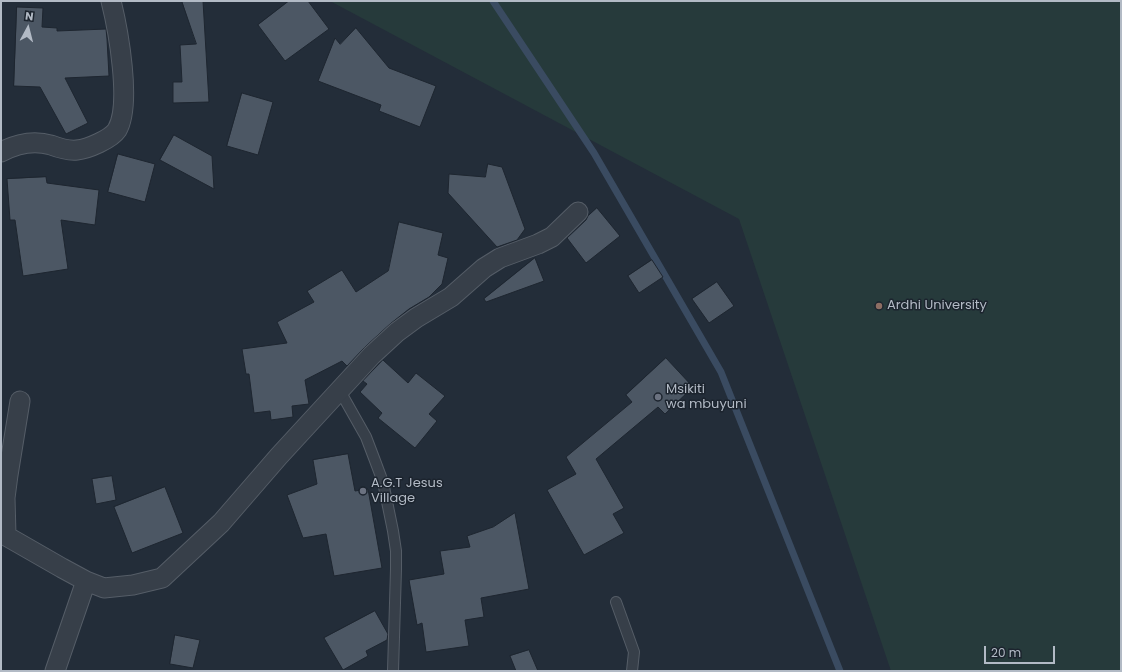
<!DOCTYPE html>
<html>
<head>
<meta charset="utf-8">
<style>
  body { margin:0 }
  #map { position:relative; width:1122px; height:672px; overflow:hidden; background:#232d39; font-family:Poppins,sans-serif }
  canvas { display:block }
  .frame { position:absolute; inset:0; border:2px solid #b2bac5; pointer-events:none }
  .north { position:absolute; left:8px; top:8px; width:40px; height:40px; -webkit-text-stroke:3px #1c242e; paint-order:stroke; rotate:7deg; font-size:11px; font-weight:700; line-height:16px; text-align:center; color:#b2bac5 }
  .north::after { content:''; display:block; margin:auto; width:14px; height:18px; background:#b2bac5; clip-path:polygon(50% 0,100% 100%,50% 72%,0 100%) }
  .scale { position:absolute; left:984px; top:646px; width:71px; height:18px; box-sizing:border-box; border:2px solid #b2bac5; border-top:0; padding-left:5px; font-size:12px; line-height:14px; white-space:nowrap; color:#b2bac5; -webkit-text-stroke:3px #1c242e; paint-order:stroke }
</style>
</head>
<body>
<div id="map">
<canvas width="1122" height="672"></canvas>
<div class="frame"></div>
<div class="north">N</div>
<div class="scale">20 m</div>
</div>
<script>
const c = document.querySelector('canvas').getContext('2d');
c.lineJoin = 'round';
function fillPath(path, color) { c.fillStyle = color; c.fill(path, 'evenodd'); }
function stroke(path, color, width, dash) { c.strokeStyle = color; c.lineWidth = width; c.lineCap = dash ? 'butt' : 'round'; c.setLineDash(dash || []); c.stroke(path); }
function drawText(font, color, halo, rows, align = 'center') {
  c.font = font + ' Poppins,sans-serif'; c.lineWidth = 3; c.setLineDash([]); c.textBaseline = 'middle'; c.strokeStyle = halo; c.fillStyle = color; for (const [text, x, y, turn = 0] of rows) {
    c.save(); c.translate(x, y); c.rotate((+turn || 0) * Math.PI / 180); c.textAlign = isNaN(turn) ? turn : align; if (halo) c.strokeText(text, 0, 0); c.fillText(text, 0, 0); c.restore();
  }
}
const green = new Path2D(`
  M330 1H1121V671H891L739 219Z`);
const stream = new Path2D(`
  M493 1 594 153 721 372 840 671`);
const building = new Path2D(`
  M182 1H203L209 102 173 103V82H182L180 45 196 44Z
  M289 1H308L329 29 285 61 258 25Z
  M17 7 43 8 42 27 57 28V31L106 29 107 39 109 76 65 78 88 123 66 134 40 87 14 86Z
  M356 28 389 68 436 86 420 127 379 111 381 105 318 81 335 38 340 44Z
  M242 93 273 102 258 155 227 146Z
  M174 135 212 156 214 189 160 160Z
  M118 154 155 164 145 202 108 192Z
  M488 164 502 167 525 229 517 240 497 247 448 193 449 174 485 177Z
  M46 177 47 183 99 190 95 225 61 220 68 269 23 276 15 220H10L7 179Z
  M597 208 620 236 586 263 567 238 586 220 588 216Z
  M399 222 443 233 438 255 448 258 442 284 429 297 409 309 390 324 365 347 347 366 342 361 305 380 309 404 292 406 293 417 271 420 270 411 254 413 249 374H246L242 349 287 343 277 322 314 302 307 291 342 270 356 292 388 271Z
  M535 258 544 281 486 302 484 299Z
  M652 260 663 277 639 293 628 276Z
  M717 282 734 306 709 323 692 299Z
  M666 358 693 387 665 414 658 407 596 459 624 508 613 514 624 533 584 555 547 490 576 474 566 457 632 402 626 395Z
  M383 360 408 383 416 373 445 396 429 414 437 421 415 448 378 418 382 413 360 392 367 384 363 381Z
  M348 454 355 491 368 489 382 568 334 576 326 534 303 538 287 495 317 484 313 460Z
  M112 476 116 500 96 504 92 479Z
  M165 487 183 533 132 553 114 507Z
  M515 513 529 589 481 598 484 617 465 620 469 646 426 652 422 623 417 625 409 580 444 574 440 551 470 547 467 536 493 527Z
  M375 611 388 634 387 640 366 651 368 656 343 670 324 638Z
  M175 635 200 640 193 668 170 664Z
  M529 650 538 671H516L510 656Z`);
const lane = new Path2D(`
  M340 391 366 437 374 458 383 482 393 531 396 551V569L393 671
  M616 602 634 652 632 671`);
const street = new Path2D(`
  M1 152C16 144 34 140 51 145 59 148 68 151 77 150 88 149 111 139 117 130 132 105 118 29 111 1
  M1 533 62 568 86 581 104 588 133 585 162 578 221 523 279 456 372 355 397 332 416 318 451 297 484 268 500 258 538 244 552 237 578 212
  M6 535 5 498 8 475 20 401
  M55 671 86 581`);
const markers = [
  [879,306,4,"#8d6e63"],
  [658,397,4,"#6b7280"],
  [363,491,4,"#6b7280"]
];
const poiNames = [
  ["Ardhi University",887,306],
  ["Msikiti",666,390],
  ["wa mbuyuni",666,405],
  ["A.G.T Jesus",371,484],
  ["Village",371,499]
];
fillPath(green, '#263a3b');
stroke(stream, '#3a4b61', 7);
fillPath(building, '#4c5764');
stroke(building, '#1e2630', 1);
stroke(lane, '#555d67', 12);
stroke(street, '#555d67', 21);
stroke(lane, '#373f49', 10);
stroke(street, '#373f49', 19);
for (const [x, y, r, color] of markers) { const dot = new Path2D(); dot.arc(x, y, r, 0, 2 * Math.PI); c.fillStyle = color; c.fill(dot); stroke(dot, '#1c242e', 1.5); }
drawText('13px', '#b2bac5', '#1c242e', poiNames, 'left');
</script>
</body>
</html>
